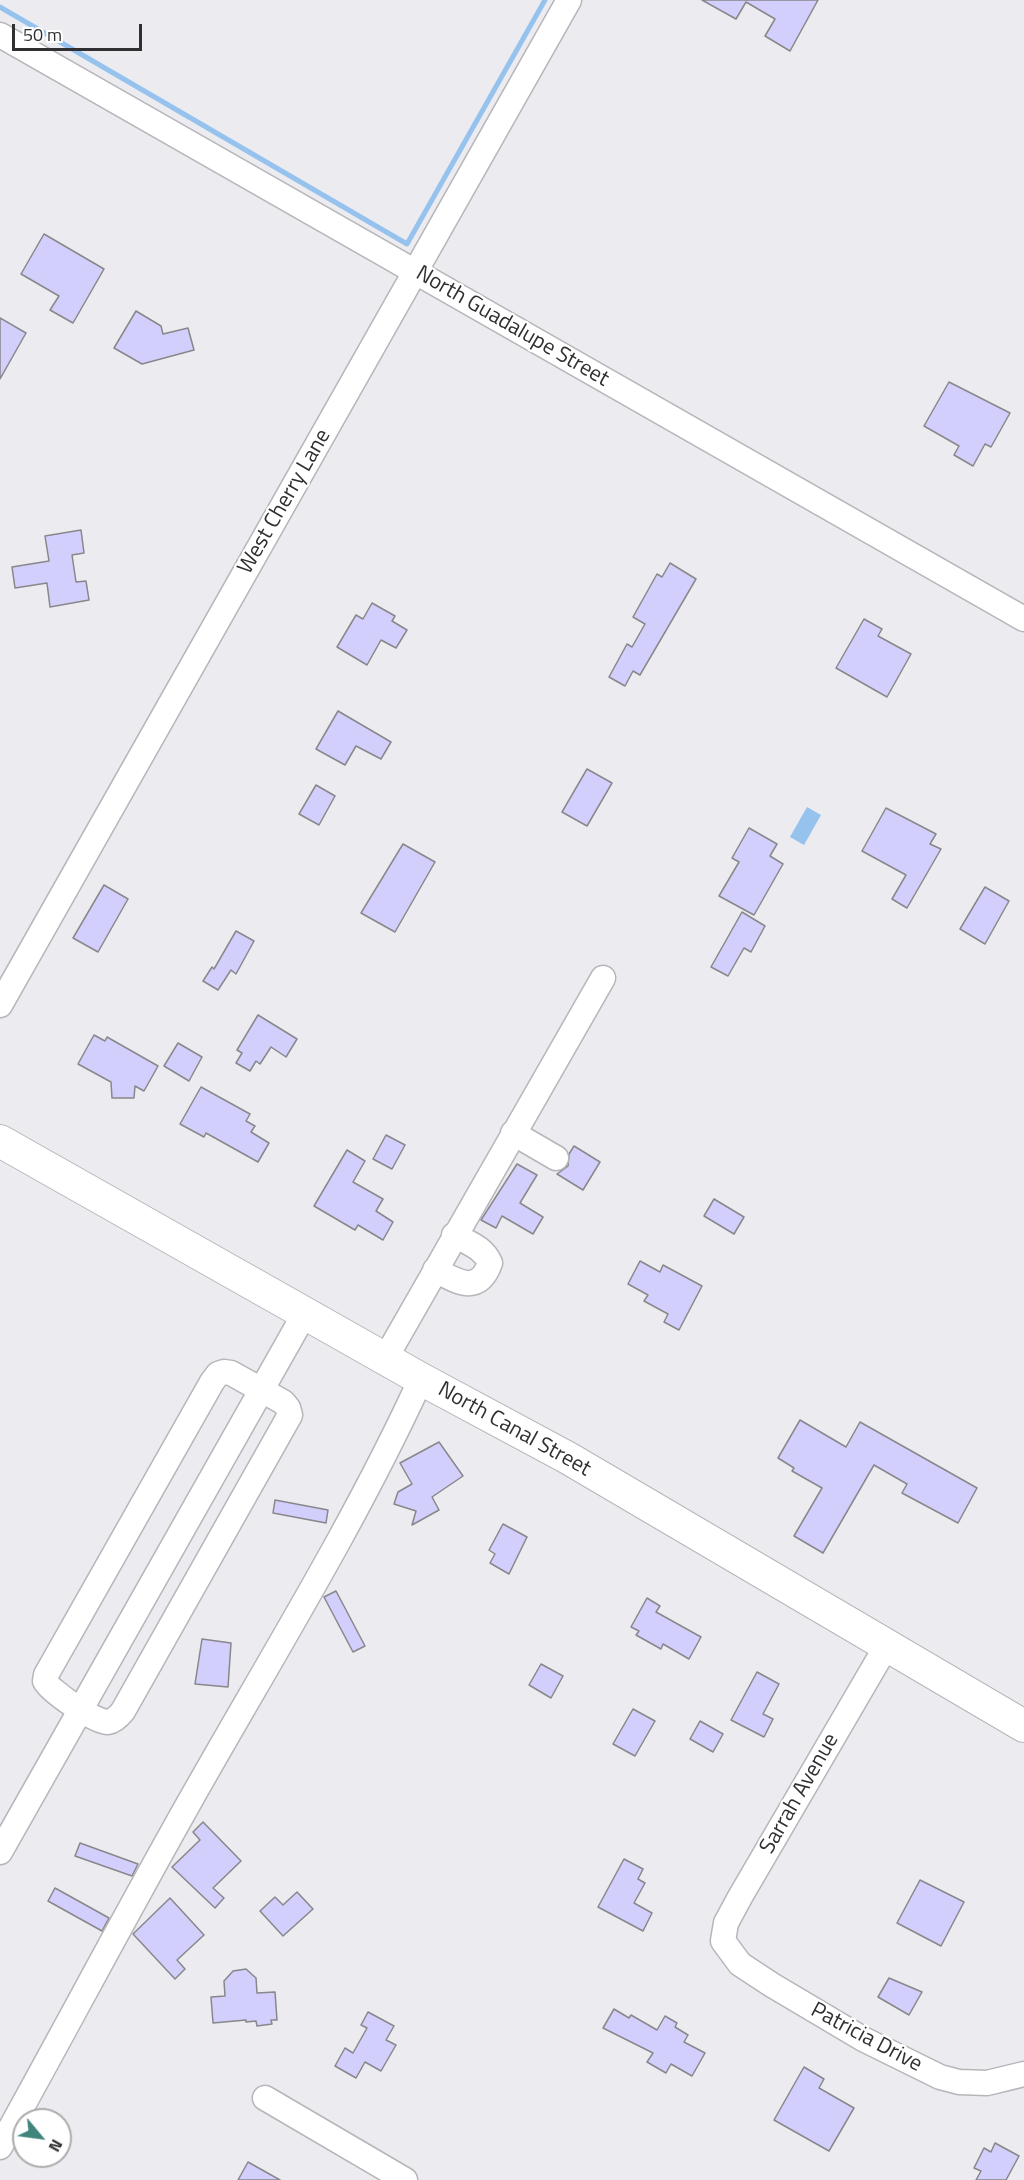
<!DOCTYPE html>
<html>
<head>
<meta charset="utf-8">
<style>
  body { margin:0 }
  #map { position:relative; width:1024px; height:2180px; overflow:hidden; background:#ecebf0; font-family:"Titillium Web",sans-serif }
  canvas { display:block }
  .north { position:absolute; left:12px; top:2108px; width:60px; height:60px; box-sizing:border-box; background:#fff; border:2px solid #acacad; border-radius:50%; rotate:119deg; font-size:16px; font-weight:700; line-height:24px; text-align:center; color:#302f31 }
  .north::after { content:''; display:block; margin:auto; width:21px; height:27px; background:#3f857b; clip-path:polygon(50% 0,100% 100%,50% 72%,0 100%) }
  .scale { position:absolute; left:12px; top:24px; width:130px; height:27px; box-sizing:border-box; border:3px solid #302f31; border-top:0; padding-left:8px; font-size:18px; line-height:21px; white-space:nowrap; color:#302f31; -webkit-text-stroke:4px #fff; paint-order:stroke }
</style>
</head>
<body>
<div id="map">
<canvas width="1024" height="2180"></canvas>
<div class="north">N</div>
<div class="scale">50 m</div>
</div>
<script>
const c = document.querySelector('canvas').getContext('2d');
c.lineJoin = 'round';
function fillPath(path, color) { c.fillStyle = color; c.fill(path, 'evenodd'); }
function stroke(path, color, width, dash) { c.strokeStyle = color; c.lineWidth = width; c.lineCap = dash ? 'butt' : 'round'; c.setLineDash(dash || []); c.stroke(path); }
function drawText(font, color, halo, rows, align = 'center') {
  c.font = font + ' "Titillium Web",sans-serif'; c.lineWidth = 4.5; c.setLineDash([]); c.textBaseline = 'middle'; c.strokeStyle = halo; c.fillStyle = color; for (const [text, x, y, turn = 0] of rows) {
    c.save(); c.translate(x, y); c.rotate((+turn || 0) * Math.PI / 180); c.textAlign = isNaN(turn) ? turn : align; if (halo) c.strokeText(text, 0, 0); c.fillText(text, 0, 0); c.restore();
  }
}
const water = new Path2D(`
  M807 807 821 815 804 845 790 837Z`);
const stream = new Path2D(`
  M0 7 407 244 545 0`);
const building = new Path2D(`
  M702 0H818L790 51 765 36 775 19 746 2 736 19Z
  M44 234 104 269 73 323 50 310 59 296 21 274Z
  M136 311 161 326 163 334 188 328 194 350 142 364 114 348Z
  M0 318 26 333 0 379Z
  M949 382 1010 413 991 447 985 444 973 466 954 455 959 446 924 426Z
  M81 530 84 553 72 555 76 582 86 581 89 600 50 607 47 583 15 588 12 567 49 561 45 536Z
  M670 563 696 579 640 675 633 671 625 686 609 677 627 644 632 647 645 624 633 617 657 574 662 577Z
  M372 603 395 616 392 621 407 630 396 648 381 640 367 665 337 647 356 615 363 619Z
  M864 619 882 629 878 636 911 654 887 697 836 668Z
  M338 711 391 742 381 759 356 746 345 765 316 749Z
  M587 769 612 783 587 826 562 812Z
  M316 785 335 796 319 825 299 814Z
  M886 808 936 834 930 844 941 849 907 908 892 899 906 875 862 851Z
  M749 828 777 844 770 856 783 864 754 915 719 896 739 862 732 858Z
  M403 844 435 862 395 932 361 913Z
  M104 885 128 899 98 952 73 938Z
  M985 887 1009 901 985 944 960 929Z
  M742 912 765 926 751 952 744 948 728 976 711 967Z
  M236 931 254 941 236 974 231 970 218 990 203 981 212 967 214 969Z
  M258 1015 297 1039 286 1057 271 1047 260 1064 256 1061 250 1071 236 1063 242 1053 237 1050Z
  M94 1035 105 1041 107 1037 158 1066 144 1091 135 1086 134 1098H112L111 1082 78 1064Z
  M178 1043 202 1057 189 1081 164 1066Z
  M201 1087 250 1114 246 1121 255 1126 251 1132 269 1143 258 1162 206 1133 204 1137 180 1124Z
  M386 1135 405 1145 392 1169 373 1159Z
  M574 1146 600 1162 583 1190 557 1174 568 1166 569 1154Z
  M347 1150 365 1161 353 1182 383 1199 376 1211 393 1222 383 1240 358 1225 355 1230 314 1206Z
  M517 1164 537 1175 520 1203 543 1217 533 1234 502 1216 496 1228 481 1220Z
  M714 1199 744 1217 734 1234 704 1216Z
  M640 1261 660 1272 663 1265 702 1286 679 1330 664 1322 668 1314 644 1301 648 1295 628 1284Z
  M800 1420 846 1447 860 1422 977 1488 958 1523 902 1493 907 1484 874 1465 823 1553 794 1536 822 1488 792 1471 794 1468 778 1458Z
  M439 1442 463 1476 432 1497 439 1510 412 1525 416 1511 394 1504 398 1492 412 1484 400 1463Z
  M275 1500 328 1510 326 1523 273 1513Z
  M503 1524 527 1537 509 1574 490 1563 495 1554 489 1550Z
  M336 1591 365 1646 353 1652 324 1597Z
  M647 1598 660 1606 656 1612 701 1637 689 1659 663 1644 661 1649 636 1635 639 1631 631 1627Z
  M202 1639 231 1643 228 1687 195 1684Z
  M541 1664 563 1676 551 1698 529 1685Z
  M757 1672 779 1684 763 1714 773 1719 764 1737 731 1720Z
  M633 1709 655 1721 635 1756 613 1744Z
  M700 1721 723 1734 713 1752 690 1739Z
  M203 1822 241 1861 213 1888 224 1898 215 1908 172 1867 200 1840 193 1832Z
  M80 1843 138 1864 132 1876 75 1856Z
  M624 1859 643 1869 638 1879 645 1883 634 1903 652 1913 643 1931 598 1907Z
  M920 1880 964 1902 941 1946 897 1923Z
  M55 1888 109 1918 102 1931 48 1901Z
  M297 1892 313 1909 283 1936 260 1911 275 1897 283 1905Z
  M170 1898 204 1935 177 1960 185 1969 175 1979 133 1934Z
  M246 1969 256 1978 257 1993 275 1992 277 2020H271L272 2024 257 2026 256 2021 246 2022V2020L213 2023 211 1997 225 1996 224 1981 233 1971Z
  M889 1978 922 1992 909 2015 878 1997Z
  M614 2009 629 2018 631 2015 657 2030 665 2016 677 2023 675 2027 688 2035 684 2042 705 2053 692 2076 671 2064 666 2073 647 2062 653 2053 603 2028Z
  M368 2012 394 2026 386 2040 396 2045 381 2071 365 2062 356 2078 335 2066 345 2048 353 2053 367 2028 361 2025Z
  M804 2067 824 2079 819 2088 854 2108 829 2151 774 2120Z
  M995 2143 1019 2156 1006 2180H976L981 2171 974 2168 984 2148 991 2152Z
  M248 2162 280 2180H238Z`);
const minor = new Path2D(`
  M0 35 1024 619
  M0 1005 569 0
  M513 1133 556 1158
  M435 1270C457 1281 478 1296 490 1263 483 1247 468 1243 454 1235
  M385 1359 603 978
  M224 1372 231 1373 283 1402 288 1408 290 1415 123 1711C119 1716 114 1721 108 1722 96 1723 50 1691 45 1681L46 1675 212 1382 218 1374Z
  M887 1645 740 1897 726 1923 723 1941 740 1964 772 1985 863 2039 940 2077 959 2082 987 2083 1024 2074
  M0 1852 305 1313
  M265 2098 405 2180
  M0 2147C64 2032 125 1916 190 1801 269 1661 354 1525 421 1379`);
const major = new Path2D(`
  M0 1141 421 1379 568 1458 1024 1726`);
const streetNames = [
  ["North Guadalupe Street",512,327,30],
  ["West Cherry Lane",285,502,-60],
  ["North Canal Street",514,1430,29],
  ["Sarrah Avenue",800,1794,-60],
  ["Patricia Drive",866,2038,28]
];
fillPath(water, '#96c2ee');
stroke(stream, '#96c2ee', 5);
fillPath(building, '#d3cffc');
stroke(building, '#88878b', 1.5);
stroke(minor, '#b6b6ba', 27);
stroke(major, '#b6b6ba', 34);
stroke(minor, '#fff', 24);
stroke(major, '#fff', 32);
drawText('22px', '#302f31', '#fff', streetNames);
</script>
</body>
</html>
